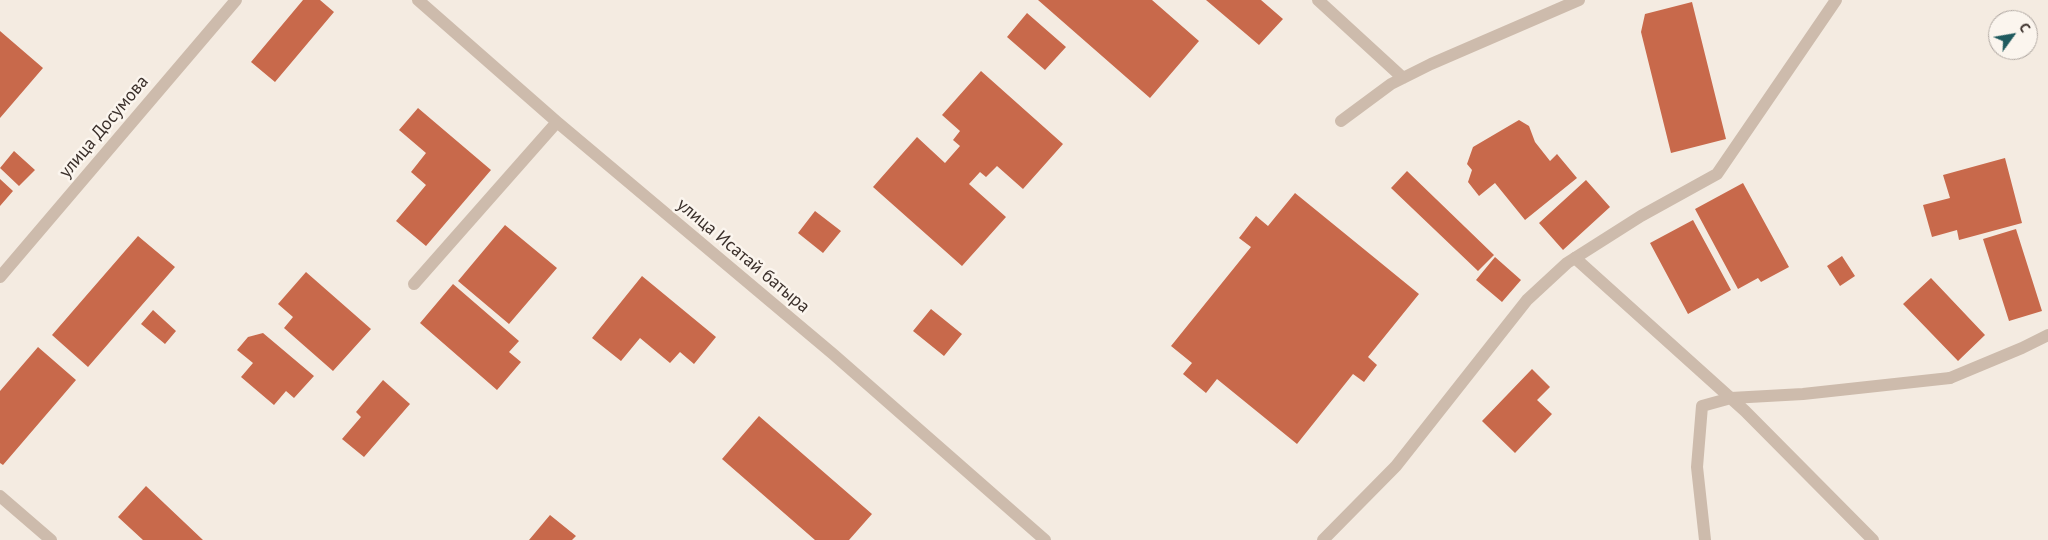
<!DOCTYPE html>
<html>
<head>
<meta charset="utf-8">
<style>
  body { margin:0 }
  #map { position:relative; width:2048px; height:540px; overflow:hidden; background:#f4ebe1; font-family:"PT Sans",sans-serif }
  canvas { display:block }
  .north { position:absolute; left:1988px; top:10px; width:50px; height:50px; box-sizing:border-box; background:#fbf5ee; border:1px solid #aea6a0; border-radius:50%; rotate:58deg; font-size:14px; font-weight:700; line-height:20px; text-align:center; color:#3b302b }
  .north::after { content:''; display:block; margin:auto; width:18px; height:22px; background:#1f5a5e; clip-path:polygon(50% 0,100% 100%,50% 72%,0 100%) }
</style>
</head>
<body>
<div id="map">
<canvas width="2048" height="540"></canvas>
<div class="north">С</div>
</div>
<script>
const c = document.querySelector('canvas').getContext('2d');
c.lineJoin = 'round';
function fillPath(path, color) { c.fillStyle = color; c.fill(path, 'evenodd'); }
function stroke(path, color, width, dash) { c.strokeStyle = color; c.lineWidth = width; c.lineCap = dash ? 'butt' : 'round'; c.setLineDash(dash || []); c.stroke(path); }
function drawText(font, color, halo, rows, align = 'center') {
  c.font = font + ' "PT Sans",sans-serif'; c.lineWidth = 5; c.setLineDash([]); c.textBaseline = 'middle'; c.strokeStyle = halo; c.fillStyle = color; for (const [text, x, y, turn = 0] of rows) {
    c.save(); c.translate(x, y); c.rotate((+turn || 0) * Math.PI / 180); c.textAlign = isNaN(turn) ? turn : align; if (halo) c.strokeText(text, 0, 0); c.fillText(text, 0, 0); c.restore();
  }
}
const building = new Path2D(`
  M303 0H320L334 12 275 82 251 62Z
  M1038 0H1152L1199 41 1150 98Z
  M1206 0H1261L1283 19 1259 45Z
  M1692 2 1726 139 1671 153 1641 32 1645 14Z
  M1027 13 1066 47 1045 70 1007 37Z
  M0 31 43 68 0 118Z
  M981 71 1063 144 1023 189 997 166 986 177 980 172 969 184 1006 217 962 266 873 187 917 137 945 163 960 146 953 140 960 131 942 115Z
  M418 108 491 170 426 246 396 221 426 185 411 172 426 153 399 130Z
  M1519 120 1529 126 1535 142 1550 161 1557 154 1577 178 1525 220 1495 183 1479 196 1468 182 1472 170 1467 164 1473 147Z
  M14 151 35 170 19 186 0 168Z
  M2005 158 2022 223 1959 240 1957 230 1932 237 1923 205 1950 198 1943 175Z
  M1407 171 1494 255 1478 271 1391 188Z
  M0 179 13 191 0 206Z
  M1586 180 1610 207 1563 250 1539 223Z
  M1743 183 1789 267 1761 282 1758 278 1738 289 1695 209Z
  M1295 193 1419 294 1368 357 1377 365 1364 382 1353 374 1297 444 1217 379 1206 393 1183 374 1192 363 1171 346 1251 247 1239 238 1256 216 1268 226Z
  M815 211 841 231 823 253 798 233Z
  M1693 220 1731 290 1688 314 1650 243Z
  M505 225 557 268 509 324 458 281Z
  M2016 229 2042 311 2009 321 1983 239Z
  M138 236 175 267 88 367 52 335Z
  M1842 256 1855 276 1840 286 1827 266Z
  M1495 257 1521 280 1502 302 1476 280Z
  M306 272 371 329 333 371 284 328 293 317 278 304Z
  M642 276 716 337 694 364 680 352 670 363 640 338 621 361 592 338Z
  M1931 278 1985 335 1958 361 1903 304Z
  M453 284 519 341 509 352 521 362 497 390 420 323Z
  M931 309 962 334 944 356 913 331Z
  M153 310 176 331 165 344 141 324Z
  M263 333 314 376 294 398 286 391 274 405 241 377 253 363 237 350 248 337Z
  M38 347 76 380 3 465 0 463V391Z
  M1532 369 1550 387 1537 400 1552 414 1515 453 1482 421Z
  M383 380 410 404 364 457 342 439 361 417 356 412Z
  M759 416 872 514 849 540H815L722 459Z
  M146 486 203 540H143L118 517Z
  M550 515 576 536 572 540H529Z`);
const lane = new Path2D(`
  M1575 258 1745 411 1873 540
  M1705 540 1697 467 1702 406 1731 398 1803 394 1950 378`);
const street = new Path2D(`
  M418 0 557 122 833 354 1045 540
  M1318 0 1403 78
  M1341 121 1391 84 1431 64 1579 0
  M0 277 236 0
  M414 284 557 122
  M1950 378 2022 348 2048 335
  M0 496 51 540
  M1323 540 1396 466 1527 300 1567 263 1641 216 1717 174 1836 0`);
const streetNames = [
  ["улица Досумова",104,127,-50],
  ["улица Исатай батыра",743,256,40]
];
fillPath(building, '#c8694b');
stroke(lane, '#cdbbac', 12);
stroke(street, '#cdbbac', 12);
drawText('18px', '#3b302b', '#fbf5ee', streetNames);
</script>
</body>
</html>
